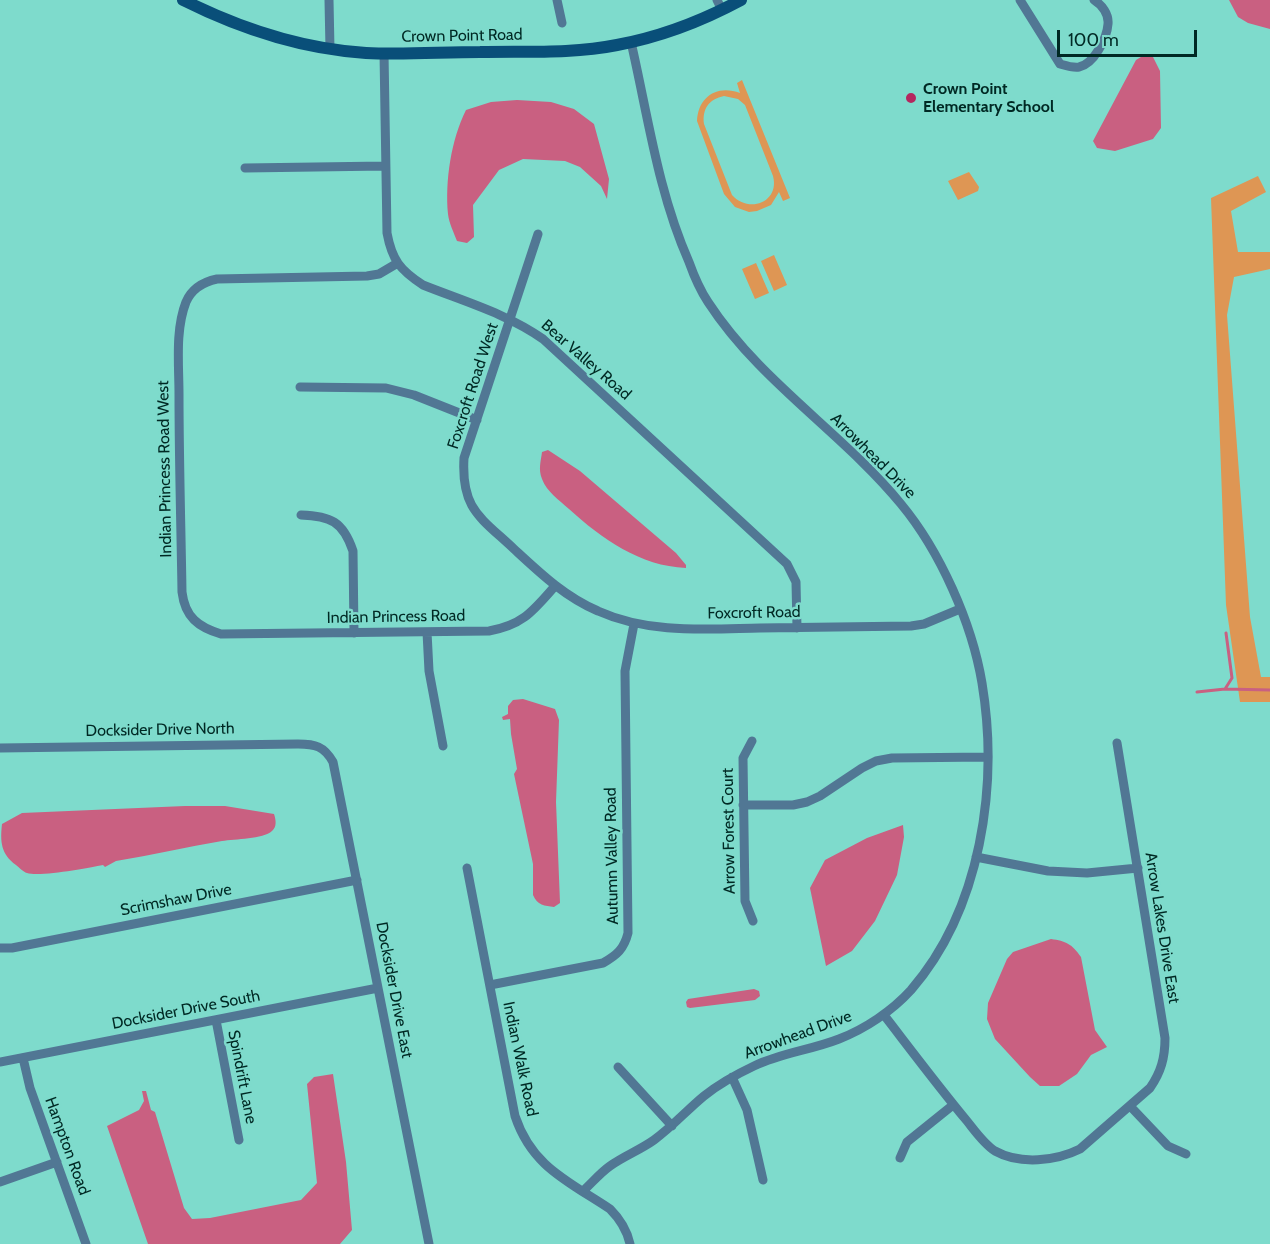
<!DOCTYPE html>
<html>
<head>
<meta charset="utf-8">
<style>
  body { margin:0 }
  #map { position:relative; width:1270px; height:1244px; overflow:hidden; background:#7edbcc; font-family:Cabin,sans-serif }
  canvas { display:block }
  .scale { position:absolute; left:1057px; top:30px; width:140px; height:27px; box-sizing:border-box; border:3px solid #002924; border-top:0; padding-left:8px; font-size:18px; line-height:21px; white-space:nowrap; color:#002924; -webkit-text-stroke:4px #7edbcc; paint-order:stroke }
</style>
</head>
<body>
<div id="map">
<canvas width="1270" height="1244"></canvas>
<div class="scale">100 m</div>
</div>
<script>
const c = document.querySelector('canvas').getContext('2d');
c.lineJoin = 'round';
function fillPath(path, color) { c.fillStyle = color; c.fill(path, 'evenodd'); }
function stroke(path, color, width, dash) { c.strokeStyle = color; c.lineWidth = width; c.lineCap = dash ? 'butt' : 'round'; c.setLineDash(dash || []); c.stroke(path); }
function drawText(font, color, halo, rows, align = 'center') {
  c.font = font + ' Cabin,sans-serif'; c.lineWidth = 5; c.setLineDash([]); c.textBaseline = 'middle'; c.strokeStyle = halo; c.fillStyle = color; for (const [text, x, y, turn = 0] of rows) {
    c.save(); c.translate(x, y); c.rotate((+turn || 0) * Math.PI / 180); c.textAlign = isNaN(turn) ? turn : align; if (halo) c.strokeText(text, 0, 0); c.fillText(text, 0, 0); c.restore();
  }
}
const green = new Path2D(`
  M742 80 790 198 783 201 779 192 771 205 757 211 749 212 735 207 724 194 697 121C698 97 717 84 740 93L737 83ZM724 96 738 99 745 105 773 176C780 202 749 214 732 195L704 124C702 109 709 99 724 96Z
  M969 172 979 187 978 191 958 200 948 181Z
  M1258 176 1266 192 1231 211 1238 252H1270V269L1234 277 1227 315 1250 617 1261 677H1270V702H1240L1226 605 1211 198Z
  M774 255 787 285 774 291 761 261Z
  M756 263 769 293 755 299 742 269Z`);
const water = new Path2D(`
  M1229 0H1270V29L1248 23 1238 17Z
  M1146 54 1152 55 1160 71 1161 128 1153 139 1115 151 1097 148 1093 141 1136 60Z
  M517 100 551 102 574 109 594 124 609 179 607 199 601 186 580 167 565 161 523 159 499 170 473 205 474 237 467 243 457 241C454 233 449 223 448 214 445 181 451 140 466 110L491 102Z
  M548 450 580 471 676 553 686 565V568C640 566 602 539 569 509 559 500 547 492 542 479 538 469 541 461 542 452Z
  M523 699 555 709 559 720 556 802 560 903 554 907C545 906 537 905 533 895V864L514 774 517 769 511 734 510 719 503 720 502 717 508 714V706L513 700Z
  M185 806H225L274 814C276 820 277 827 272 831 263 839 235 839 222 841 187 847 152 855 116 861L105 867 103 865C88 868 40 877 27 873 23 872 19 867 16 865 1 854 0 842 2 824L22 813Z
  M903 825 904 837 897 875 875 921 852 951 826 966 810 888 825 860 867 838Z
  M1051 939C1066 941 1072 944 1081 957L1095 1030 1107 1047 1091 1055 1077 1074 1059 1086H1040L1030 1077 995 1039 987 1019 988 1003 1007 959 1013 952Z
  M754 989 759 991 760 996 755 1000 690 1008 687 1007 686 1002 688 999Z
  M333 1074 346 1162 352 1230 340 1244H148L107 1126 139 1110 144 1101 142 1091H146L151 1110 155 1112 184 1208 192 1219 210 1218 301 1200 317 1183 307 1084 314 1077Z`);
const stream = new Path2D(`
  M1225 689 1232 678 1226 633
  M1197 692 1225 689 1270 690`);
const street = new Path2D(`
  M329 0 330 49
  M557 0 562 23
  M717 0 722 10
  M1020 0 1060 64C1067 66 1073 68 1079 67 1094 64 1107 38 1108 24 1109 14 1102 5 1094 0
  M384 53 387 233C392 260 400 270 423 285 463 301 508 314 543 339L787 564 796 582 797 628
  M245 168 385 166
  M538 234 464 458C461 509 480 517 514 549 540 573 565 597 598 611 649 634 705 629 760 628 810 627 861 627 911 626L924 624 960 609
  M396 264 379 274 367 276 217 279C203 282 192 288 186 302 175 330 179 365 179 394 179 460 181 526 182 592 185 617 198 627 221 634L489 631C523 625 533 611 555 586
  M300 387 386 388 414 395 477 420
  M301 515C330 516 343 521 353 551L354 633
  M427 632 429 671 443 746
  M752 741 743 758 745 901 753 921
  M0 748 298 744C315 744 324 746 333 762L429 1244
  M743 805H793L807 802 820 796 862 768 876 761 892 758 987 757
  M976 857 1048 871 1087 873 1138 868
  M467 868 515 1116C532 1167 568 1181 610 1209 620 1219 627 1230 630 1244
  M0 948H12L357 880
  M490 985 603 963C617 955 624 949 628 933L625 671 634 624
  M884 1015C911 1050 938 1086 967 1121 975 1131 984 1144 995 1151 1020 1165 1056 1161 1080 1149L1150 1088C1161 1072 1165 1058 1165 1038L1117 743
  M216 1020 239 1140
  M23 1058 30 1088 86 1244
  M0 1062 378 988
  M618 1067 672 1126
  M732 1077 747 1110 763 1180
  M1130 1106 1168 1146 1186 1154
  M900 1158 907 1142 953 1105
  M0 1182 57 1162
  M583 1191C592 1183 600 1173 610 1166 624 1156 640 1150 654 1140 672 1127 687 1110 704 1096 719 1084 737 1074 754 1066 781 1053 811 1050 839 1039 865 1029 892 1011 911 990 981 909 999 786 982 683 972 623 940 551 901 504 842 432 760 382 708 302 700 290 694 276 689 262 658 192 648 116 631 42`);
const secondary = new Path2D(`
  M183 0C241 29 301 49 366 53 404 55 442 52 480 52 525 51 572 54 617 45 660 37 702 21 741 0`);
const markers = [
  [911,98,6,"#b4275f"]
];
const streetNames = [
  ["Crown Point Road",462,36,-1],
  ["Bear Valley Road",586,360,41],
  ["Foxcroft Road West",473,386,-72],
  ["Arrowhead Drive",873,456,45],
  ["Indian Princess Road West",165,469,-91],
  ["Foxcroft Road",754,613,-1],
  ["Indian Princess Road",396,617,-1],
  ["Docksider Drive North",160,730,-1],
  ["Arrow Forest Court",729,831,-91],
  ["Autumn Valley Road",612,856,-91],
  ["Scrimshaw Drive",176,900,-11],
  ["Arrow Lakes Drive East",1162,928,81],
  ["Docksider Drive East",394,990,79],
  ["Docksider Drive South",186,1010,-11],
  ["Arrowhead Drive",798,1035,-20],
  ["Indian Walk Road",520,1059,78],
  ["Spindrift Lane",242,1077,79],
  ["Hampton Road",67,1146,70]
];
const poiNames = [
  ["Crown Point",923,89],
  ["Elementary School",923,107]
];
fillPath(green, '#de9654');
fillPath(water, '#c96081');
stroke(stream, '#c96081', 3);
stroke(street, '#517794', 9);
stroke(secondary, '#094f79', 12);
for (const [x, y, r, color] of markers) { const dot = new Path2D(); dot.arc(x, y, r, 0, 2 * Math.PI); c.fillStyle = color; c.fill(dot); stroke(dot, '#7edbcc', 2); }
drawText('16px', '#002924', '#7edbcc', streetNames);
drawText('bold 16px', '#002924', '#7edbcc', poiNames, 'left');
</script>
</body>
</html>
